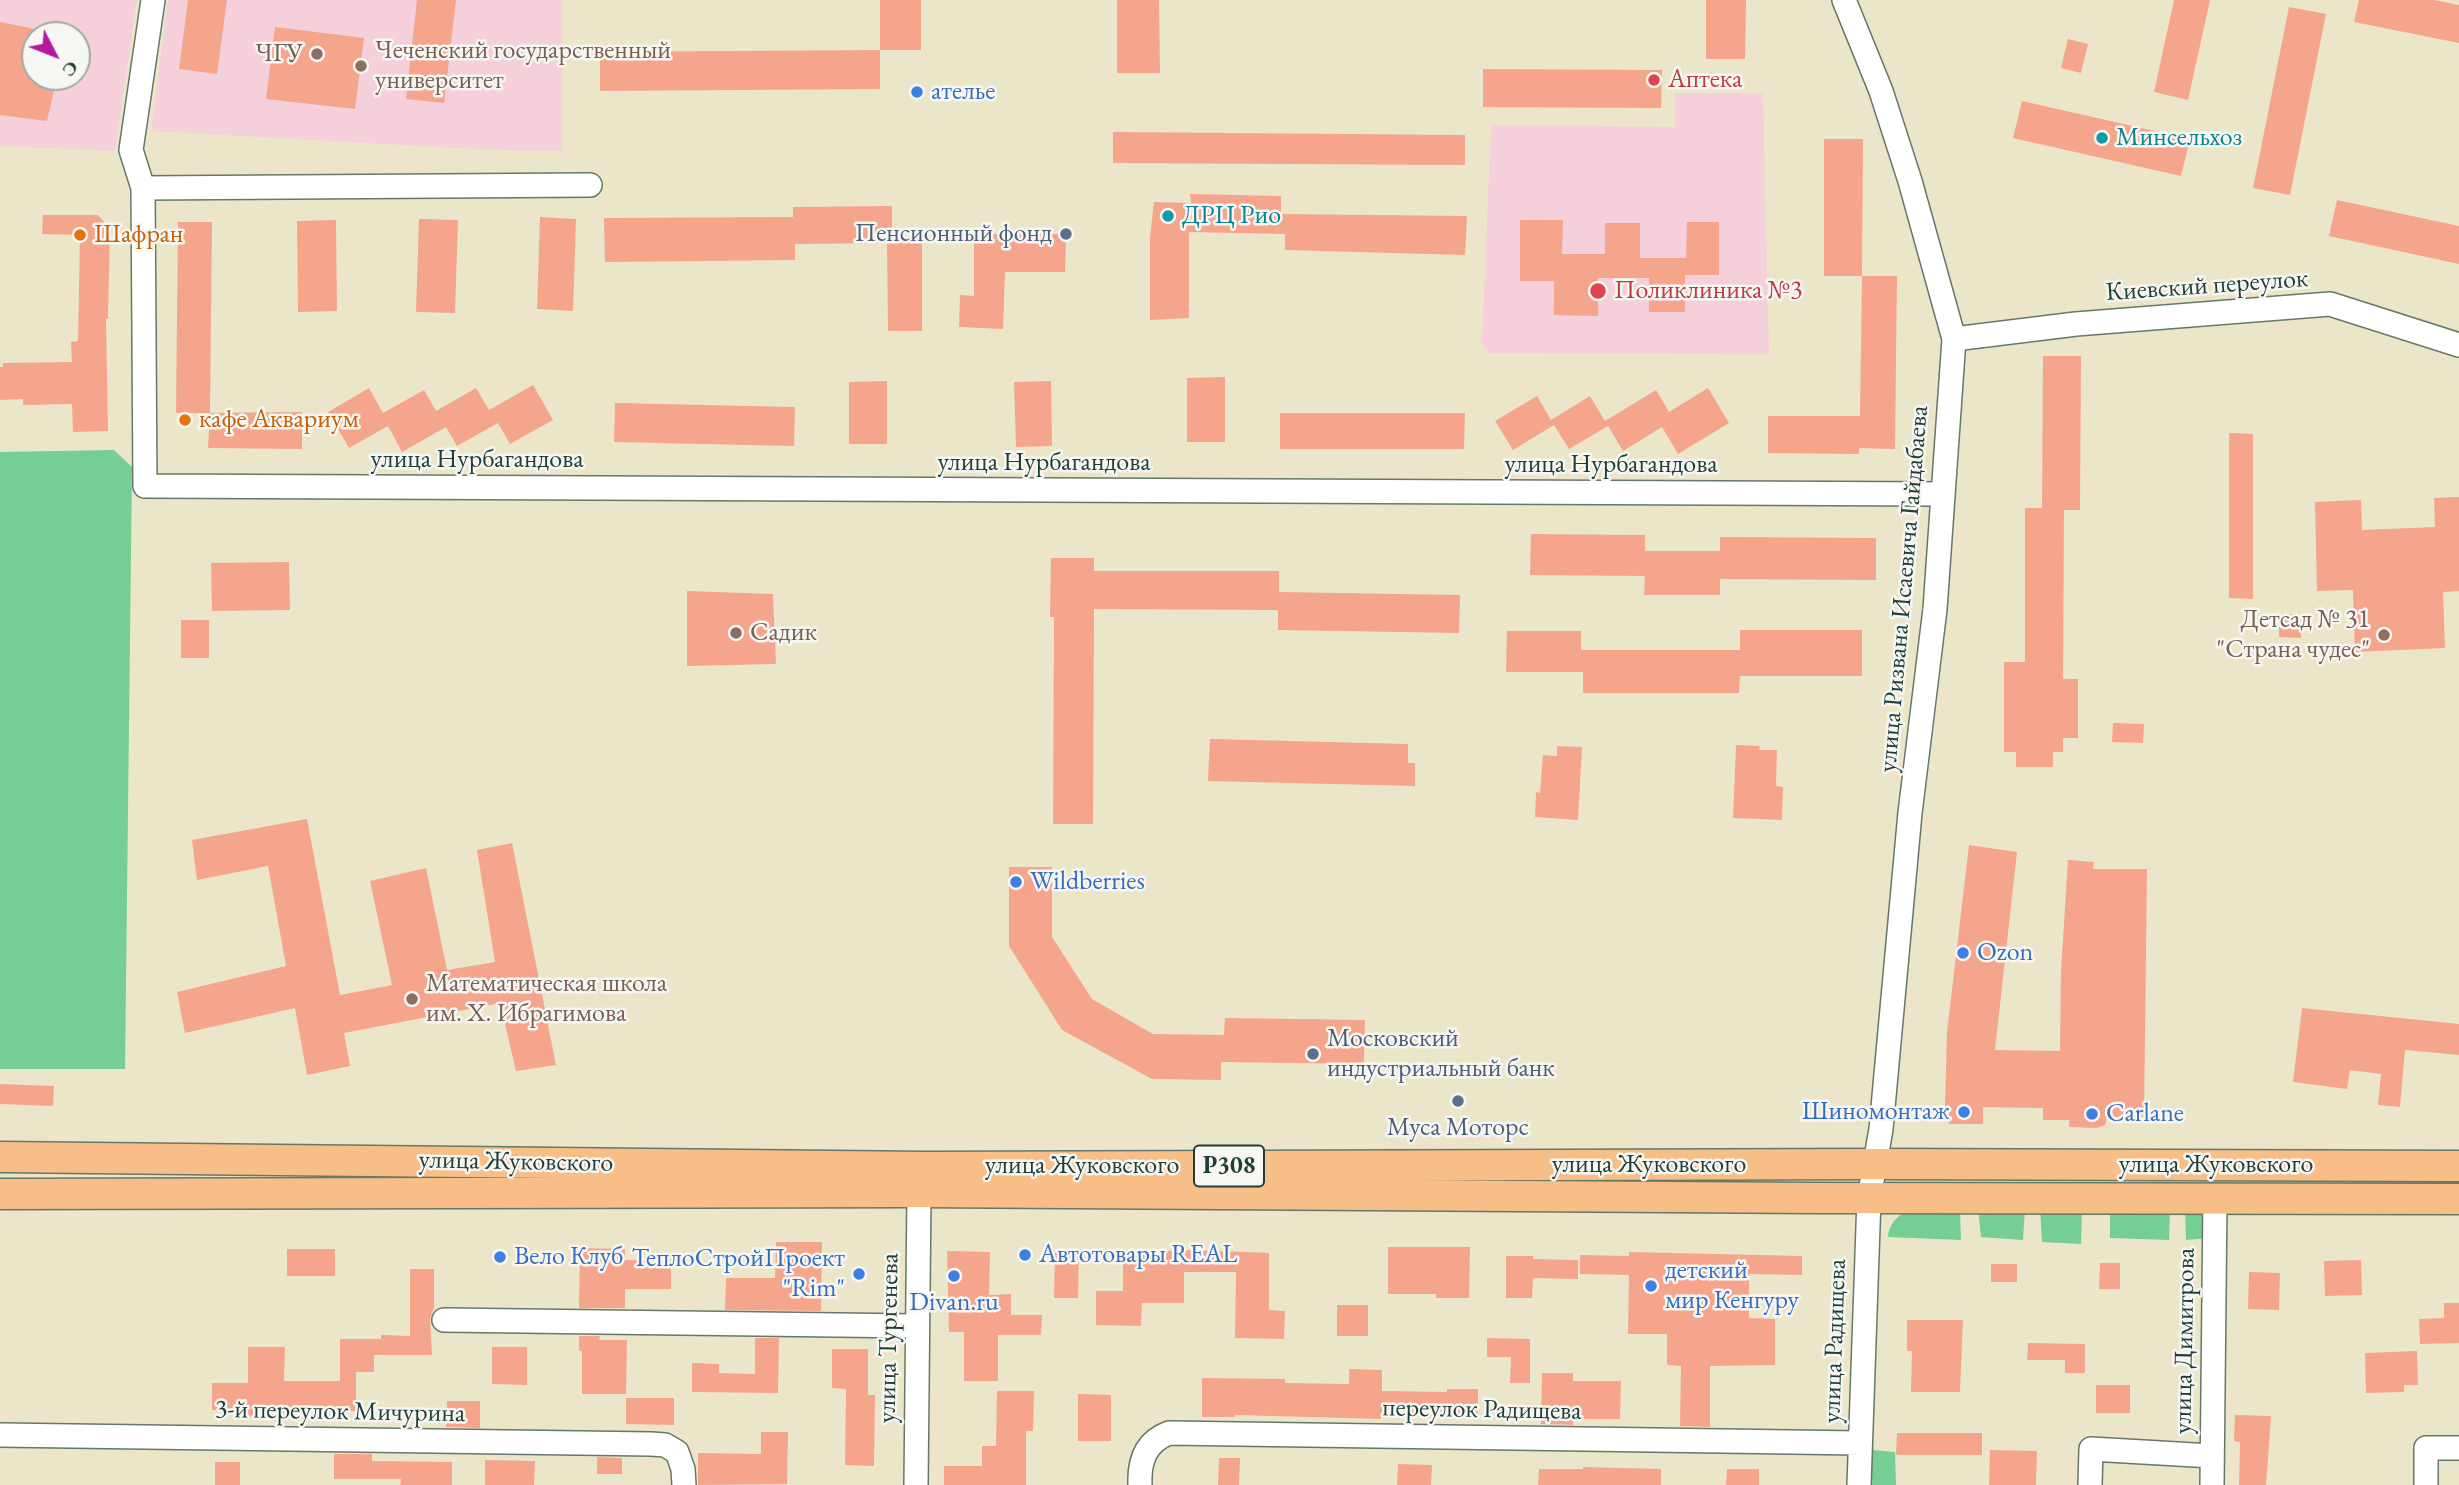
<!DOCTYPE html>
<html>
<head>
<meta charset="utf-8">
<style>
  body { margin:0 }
  #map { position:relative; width:2459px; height:1485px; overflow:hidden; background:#ebe6ca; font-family:"EB Garamond",serif }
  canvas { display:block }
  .north { position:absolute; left:21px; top:21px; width:70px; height:70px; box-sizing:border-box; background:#f6f6f2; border:2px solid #a0aca6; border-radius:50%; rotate:132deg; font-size:19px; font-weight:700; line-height:28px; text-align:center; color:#1f3d34 }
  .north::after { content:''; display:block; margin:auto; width:24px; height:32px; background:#b5179e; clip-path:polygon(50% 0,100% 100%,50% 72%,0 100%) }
</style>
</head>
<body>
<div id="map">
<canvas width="2459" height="1485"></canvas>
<div class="north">С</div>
</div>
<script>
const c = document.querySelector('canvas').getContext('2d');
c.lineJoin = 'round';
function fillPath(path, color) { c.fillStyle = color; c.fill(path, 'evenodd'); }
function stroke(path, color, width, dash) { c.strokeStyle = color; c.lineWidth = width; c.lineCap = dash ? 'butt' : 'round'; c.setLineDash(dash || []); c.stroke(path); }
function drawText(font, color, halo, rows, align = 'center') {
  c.font = font + ' "EB Garamond",serif'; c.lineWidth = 5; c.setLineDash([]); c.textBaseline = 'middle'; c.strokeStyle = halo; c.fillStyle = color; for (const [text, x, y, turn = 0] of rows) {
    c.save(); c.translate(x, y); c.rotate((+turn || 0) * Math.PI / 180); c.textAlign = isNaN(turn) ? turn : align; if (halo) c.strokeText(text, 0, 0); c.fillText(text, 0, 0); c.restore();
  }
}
const built = new Path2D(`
  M0 0H137L115 151 0 146ZM35 35H77V77H35Z
  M168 0H562V151L492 150 151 131Z
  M1675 93H1763L1769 354 1489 353 1482 343 1491 125 1675 127Z`);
const green = new Path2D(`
  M114 450 132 467 125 1069H0V452Z
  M1978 1207 2025 1209 2023 1240 1981 1237Z
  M2040 1207 2082 1208 2081 1244 2042 1242Z
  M2110 1207 2170 1209 2169 1240 2110 1238Z
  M2185 1207 2204 1208 2209 1238 2186 1240Z
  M1914 1208 1960 1209 1961 1240 1888 1237C1890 1220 1900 1214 1914 1208Z
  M1873 1450 1895 1452 1896 1485H1870Z`);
const building = new Path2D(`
  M188 0H227L217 74 179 69Z
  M417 0H456L444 103 406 99Z
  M880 0H921V50H880Z
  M1117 0H1159L1160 73H1117Z
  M1706 0H1746L1745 59H1706Z
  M2174 0H2210L2188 100 2154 92Z
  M2359 0H2434L2459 5V43L2354 22Z
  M2289 7 2326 14 2290 195 2253 188Z
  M0 22 35 29V77H57L47 121 0 115Z
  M275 27 364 38 355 109 266 99Z
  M2068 39 2088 44 2081 73 2061 68Z
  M880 50V89L600 91V52Z
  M1483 69 1662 70 1661 108 1483 107Z
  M2022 101 2190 139 2181 176 2013 138Z
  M1113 132 1465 135V165L1113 163Z
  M1824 139H1863L1862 276H1824Z
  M1190 194 1281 196V214L1467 216 1465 255 1285 250V234L1189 232V318L1150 320V237L1154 202 1191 203Z
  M2337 200 2459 226V264L2329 236Z
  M892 206V242L922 241V331H888L887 243 795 244V260L605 262 604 218 793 217V207Z
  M43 215H98L110 229 108 319H106L108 431 73 432 72 404 23 405V399L0 400V367H3V363L72 362 71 342 78 341 80 235 42 234Z
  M540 217 576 219 573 311 537 309Z
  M419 219 458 220 455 313 416 312Z
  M336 220 337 311 298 312 297 221Z
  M1520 220H1563L1562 254H1605V223H1640V258H1686L1687 222H1719V275H1685V312H1649V278H1598V316L1554 315V281H1520Z
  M178 222H212L210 413H176Z
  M974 234H1066L1065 272H1005L1003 329 959 327 960 295 974 296Z
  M1862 276H1897L1895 449 1859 448V454L1768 453V416H1860Z
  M2043 356H2081L2080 510H2064L2063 679H2078V738H2063V752H2053V767H2016V752H2004V662H2025V508H2042Z
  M1225 377V442H1187V378Z
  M887 381V444H849V382Z
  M1051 381 1052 446 1016 447 1014 382Z
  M533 385 553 420 510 444 498 423 457 446 446 427 402 452 388 426 349 448 328 412 369 388 383 413 424 390 436 411 476 388 489 410Z
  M1708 388 1729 423 1678 454 1662 427 1623 451 1605 421 1656 390 1669 412Z
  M1537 396 1551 420 1590 396 1608 426 1569 449 1554 425 1513 450 1495 421Z
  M615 403 795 407 794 446 614 442Z
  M302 412V449L208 448 210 413Z
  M1280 413H1465L1464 449H1280Z
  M2229 433 2253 434V599L2229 598Z
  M2459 497V591L2443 592 2445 648 2355 652 2353 590 2317 591 2315 502 2361 500 2362 530 2435 527 2434 498Z
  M1531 534 1645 535V551H1720V537L1876 538V580L1720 579V595H1644L1645 576 1530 575Z
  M1051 558H1094V571H1279V592L1460 595 1459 633 1278 630V610L1094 609 1093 824H1053L1054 617H1050Z
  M289 562 290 610 212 611 211 563Z
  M687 591 773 594 776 664 687 666Z
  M2279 614H2301V638L2279 637Z
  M181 620H209V658H181Z
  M1740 630H1862V676H1740L1739 693H1583V672H1506L1507 631H1581V650H1740Z
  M2113 723 2144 724 2143 743 2112 742Z
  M1210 739 1408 744V763H1415V786L1208 781Z
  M1736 745 1760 746 1759 750H1777L1776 786 1783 787 1782 820 1733 818Z
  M1557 746 1582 747 1578 820 1535 817 1536 792 1540 793 1543 755 1557 756Z
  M307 819 340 995 392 985 370 881 426 868 447 970 495 962 477 850 512 843 556 1065 516 1071 500 1003 344 1033 350 1066 307 1075 295 1008 185 1033 177 992 286 966 268 866 197 880 192 840Z
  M1969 845 2017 852 1995 1050 2060 1051 2061 971 2068 860 2094 862 2093 869H2147L2144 1117H2107L2105 1125 2097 1128 2069 1127V1120H2043V1108L1983 1107V1124H1949V1106H1945L1947 1032Z
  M1009 867H1052V937L1092 999 1153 1034 1224 1035 1225 1018 1365 1020 1364 1064 1221 1062V1080L1152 1079 1062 1030 1009 946Z
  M2302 1008 2459 1024V1055L2405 1050 2400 1107 2378 1105 2381 1074 2350 1070 2347 1089 2293 1082Z
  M0 1084 54 1086 53 1106 0 1104Z
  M776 1242H822L821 1311 725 1310 726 1278H775Z
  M1388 1247H1470L1469 1298H1436V1294H1388Z
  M580 1248 625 1249V1260H671V1289H625V1308H579Z
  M287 1249H335V1276H287Z
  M1191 1250 1269 1253V1310L1285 1311 1284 1339 1235 1338 1236 1272H1184V1303H1142L1141 1326 1096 1325V1291H1123V1253Z
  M947 1251 990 1252 989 1295 1011 1294V1315H1042L1041 1335H998V1381H964V1332H949Z
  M1055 1252 1079 1253 1078 1298H1054Z
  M1629 1252 1802 1256V1275L1749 1274V1318L1775 1319V1365L1710 1366V1427L1680 1426 1681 1366 1667 1365V1334H1628L1629 1275 1580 1274V1255L1629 1256Z
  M1506 1256H1533V1259L1578 1260V1279L1533 1278 1532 1298H1506Z
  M2361 1260 2362 1295 2325 1296 2324 1261Z
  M2100 1263H2120V1289H2099Z
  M1991 1264H2017V1282H1991Z
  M410 1269H434V1307L430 1319 432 1355H374V1372H356V1411L284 1410V1419L243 1416V1410H212V1383H248V1347H285L284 1381H340V1339H381V1335L410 1336Z
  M2249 1272 2280 1273 2279 1310 2248 1309Z
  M2444 1303H2459V1343L2420 1344 2419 1319 2444 1318Z
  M1337 1305H1368V1336H1337Z
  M1907 1320H1963L1960 1392H1911L1912 1351H1907Z
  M579 1336H600L599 1340H627L626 1394H582V1351H579Z
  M755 1338H779L778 1393 692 1392V1363L719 1364V1373L755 1374Z
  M1487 1338 1530 1339V1383H1510L1511 1357H1487Z
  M2028 1343 2085 1344V1373H2065V1360H2027Z
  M492 1347H527V1385L492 1384Z
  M832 1349H868V1395H875L874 1466 845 1465 846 1389 832 1388Z
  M2417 1351 2418 1385H2404V1392L2366 1393 2365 1353Z
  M1349 1369 1382 1370V1391L1447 1392V1389H1478V1418L1381 1415V1419L1235 1415V1417H1202V1378L1285 1379V1383L1349 1384Z
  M1542 1373H1573V1381H1621L1620 1419H1573V1425L1541 1424Z
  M2096 1385H2130V1413H2096Z
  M997 1391H1034L1033 1431H1026V1485H944V1466H982V1446H996Z
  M1078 1394 1111 1395V1441H1078Z
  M626 1398H674V1425L626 1424Z
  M447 1401H480V1428L446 1427Z
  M2235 1415 2271 1416 2266 1485H2239L2240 1442 2234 1441Z
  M761 1432H788L787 1484 698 1485V1453L761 1454Z
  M1897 1433H1982V1455H1896Z
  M1990 1450 2037 1451 2036 1485H1989Z
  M334 1454H372V1461L452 1462V1485H400L401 1479H334Z
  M597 1457 622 1458V1474H597Z
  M1219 1458H1240L1239 1485H1218Z
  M485 1460 535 1461 534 1485H485Z
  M215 1462H240V1485H215Z
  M1398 1464 1432 1465 1431 1485H1397Z
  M1583 1467 1661 1469V1485H1538L1539 1469H1583Z
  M1727 1469H1759V1485H1726Z`);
const minor = new Path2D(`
  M153 0 131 150 143 188 145 486 1943 494
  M1844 0 1881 91 1910 181 1954 339 1935 609 1910 813 1881 1129 1869 1198 1859 1485
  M143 188 590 185
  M1954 339 2076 324 2330 304 2459 345
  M444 1320 916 1326
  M0 1435 651 1444 665 1445 677 1452 683 1469 684 1485
  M916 1485 919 1192
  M1140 1485C1139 1462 1145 1442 1169 1433L1860 1443
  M2090 1485 2091 1449 2212 1456
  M2212 1485 2215 1199
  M2426 1485V1448H2459`);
const major = new Path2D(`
  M0 1157 925 1167 1876 1164 2459 1166
  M0 1194 919 1192 1816 1198 2459 1199`);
const markers = [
  [317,54,7,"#8d6e63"],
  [361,66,7,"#8d6e63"],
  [1654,80,7,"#e0444e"],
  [917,92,7,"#3f7fe0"],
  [2102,138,7,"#0f9aa8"],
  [1168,216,7,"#0f9aa8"],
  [1066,234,7,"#5c6f8a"],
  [80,235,7,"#e8710a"],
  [1598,291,9,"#e0444e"],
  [185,420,7,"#e8710a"],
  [736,633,7,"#8d6e63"],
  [2384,635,7,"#8d6e63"],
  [1016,882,7,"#3f7fe0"],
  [1963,953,7,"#3f7fe0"],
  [412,999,7,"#8d6e63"],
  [1313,1054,7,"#5c6f8a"],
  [1458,1101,7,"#5c6f8a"],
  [1964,1112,7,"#3f7fe0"],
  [2092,1114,7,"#3f7fe0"],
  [1025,1255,7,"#3f7fe0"],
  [500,1257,7,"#3f7fe0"],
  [859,1274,7,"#3f7fe0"],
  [954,1276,7,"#3f7fe0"],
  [1651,1286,7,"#3f7fe0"]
];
const shields = [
  [1229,1166,70]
];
const shieldNames = [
  ["P308",1229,1166]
];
const educationNames = [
  ["Чеченский государственный",375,51],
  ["университет",375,81],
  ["ЧГУ",303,54,"right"],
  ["Детсад № 31",2370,620,"right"],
  ["\"Страна чудес\"",2370,650,"right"],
  ["Садик",750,633],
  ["Математическая школа",426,984],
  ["им. Х. Ибрагимова",426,1014]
];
const healthNames = [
  ["Аптека",1668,80],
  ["Поликлиника №3",1614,291]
];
const shopNames = [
  ["ателье",931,92],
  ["Wildberries",1030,882],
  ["Ozon",1977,953],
  ["Шиномонтаж",1950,1112,"right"],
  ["Carlane",2106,1114],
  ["Автотовары REAL",1039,1255],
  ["Вело Клуб",514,1257],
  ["ТеплоСтройПроект",845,1259,"right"],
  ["\"Rim\"",845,1289,"right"],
  ["детский",1665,1271],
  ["мир Кенгуру",1665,1301],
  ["Divan.ru",954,1303,"center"]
];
const cultureNames = [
  ["Минсельхоз",2116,138],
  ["ДРЦ Рио",1182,216]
];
const serviceNames = [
  ["Пенсионный фонд",1052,234],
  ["Московский",1327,1039,"left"],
  ["индустриальный банк",1327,1069,"left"],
  ["Муса Моторс",1458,1128,"center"]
];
const foodNames = [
  ["Шафран",94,235],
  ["кафе Аквариум",199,420]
];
const streetNames = [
  ["Киевский переулок",2207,286,-4],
  ["улица Нурбагандова",477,460],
  ["улица Нурбагандова",1044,463],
  ["улица Нурбагандова",1611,465],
  ["улица Ризвана Исаевича Гайдабаева",1904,589,-85],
  ["улица Жуковского",516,1162,1],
  ["улица Жуковского",1649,1165],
  ["улица Жуковского",2216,1165],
  ["улица Жуковского",1082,1166],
  ["улица Тургенева",889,1338,-89],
  ["улица Радищева",1835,1341,-88],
  ["улица Димитрова",2185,1341,-89],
  ["переулок Радищева",1482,1410,1],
  ["3-й переулок Мичурина",340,1412,1]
];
fillPath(built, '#f5cfda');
fillPath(green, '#75ce94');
fillPath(building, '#f6a58d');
stroke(minor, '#667868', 26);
stroke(major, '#667868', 33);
stroke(minor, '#fff', 23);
stroke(major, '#f7be88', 30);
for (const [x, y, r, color] of markers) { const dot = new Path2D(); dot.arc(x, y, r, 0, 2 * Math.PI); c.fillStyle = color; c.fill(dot); stroke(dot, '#f6f6f2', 2.5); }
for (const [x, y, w] of shields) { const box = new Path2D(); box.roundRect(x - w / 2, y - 20.5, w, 41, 5); c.fillStyle = '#f6f6f2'; c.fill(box); stroke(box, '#1f3d34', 2); }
drawText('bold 24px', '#1f3d34', null, shieldNames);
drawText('26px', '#785e54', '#f6f6f2', educationNames, 'left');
drawText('26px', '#be3a42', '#f6f6f2', healthNames, 'left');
drawText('26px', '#366cbe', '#f6f6f2', shopNames, 'left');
drawText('26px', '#0d838f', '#f6f6f2', cultureNames, 'left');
drawText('26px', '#4e5e75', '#f6f6f2', serviceNames, 'right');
drawText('26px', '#c56008', '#f6f6f2', foodNames, 'left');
drawText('26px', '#1f3d34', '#f6f6f2', streetNames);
</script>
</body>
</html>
